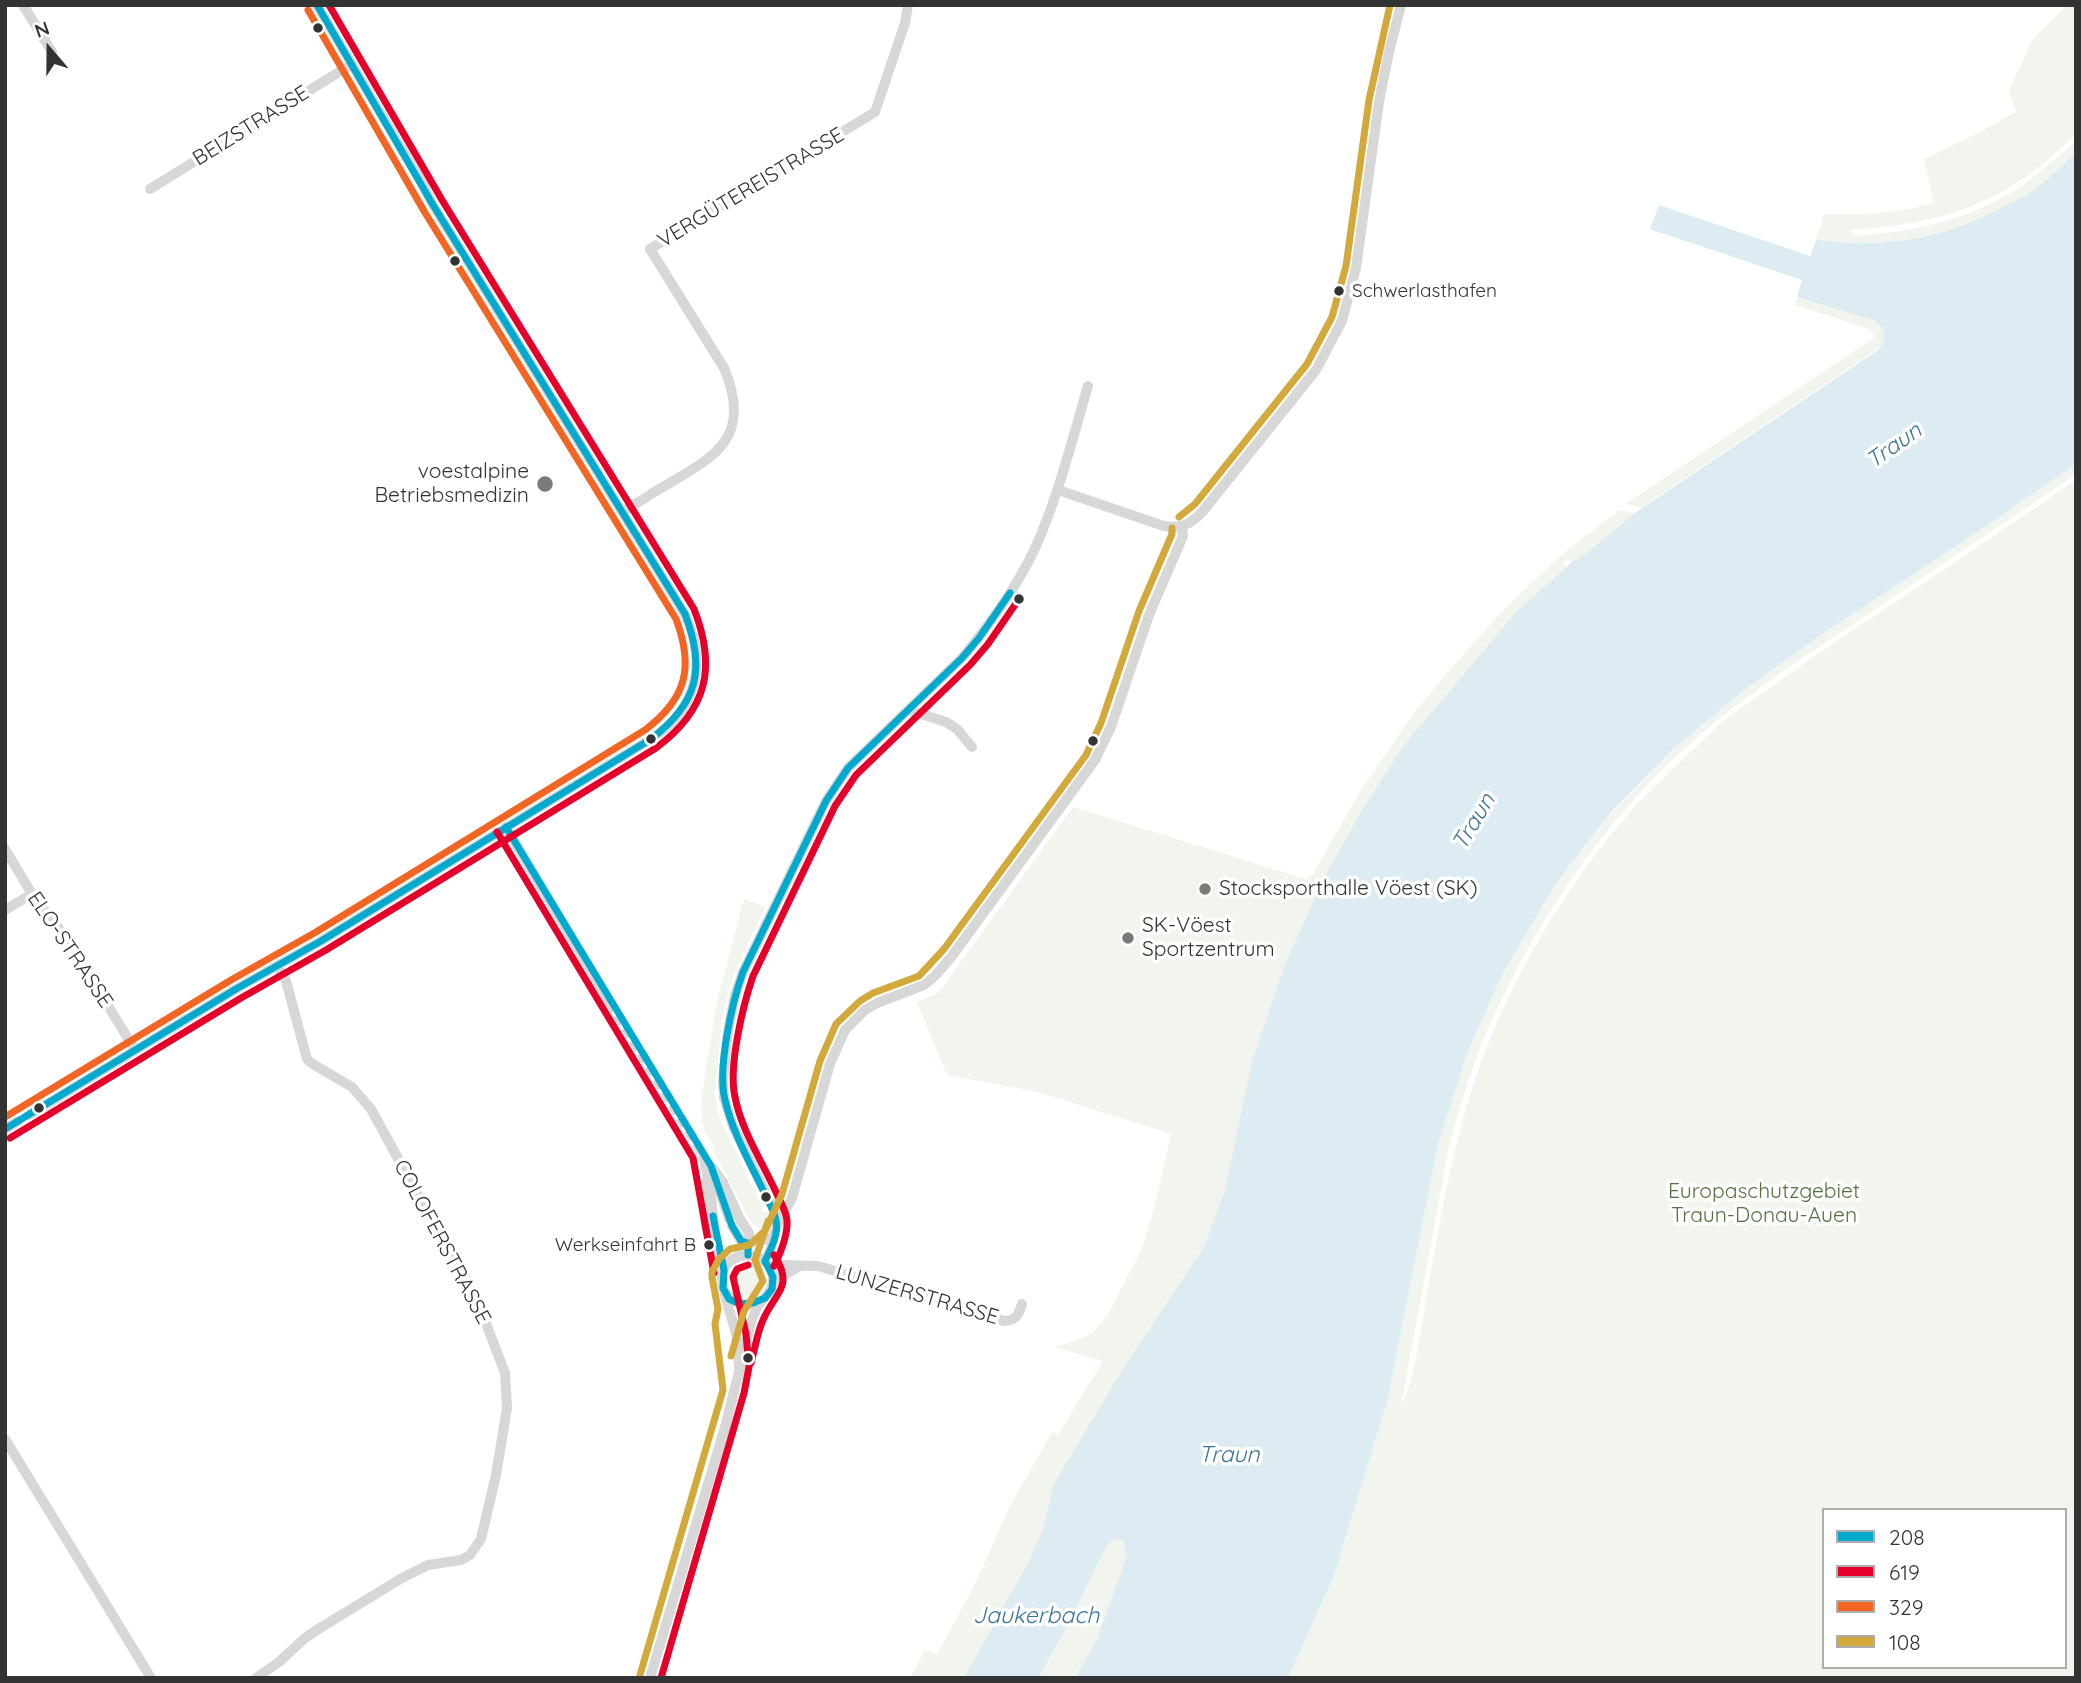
<!DOCTYPE html>
<html>
<head>
<meta charset="utf-8">
<style>
  body { margin:0 }
  #map { position:relative; width:2081px; height:1683px; overflow:hidden; background:#fff; font-family:Quicksand,sans-serif }
  canvas { display:block }
  .frame { position:absolute; inset:0; border:7px solid #333; pointer-events:none }
  .legend { position:absolute; left:1822px; top:1508px; width:245px; height:161px; box-sizing:border-box; background:#fff; border:2px solid #adadad; margin:0; padding:9px 12px; list-style:none; font-size:21px; color:#333 }
  .legend li { display:flex; align-items:center; gap:14px; height:35px }
  .legend b { width:35px; border:2px solid #adadad }
  .north { position:absolute; left:14px; top:14px; width:70px; height:70px; -webkit-text-stroke:5px #fff; paint-order:stroke; rotate:340deg; font-size:19px; font-weight:700; line-height:28px; text-align:center; color:#333 }
  .north::after { content:''; display:block; margin:auto; width:24px; height:32px; background:#333; clip-path:polygon(50% 0,100% 100%,50% 72%,0 100%) }
</style>
</head>
<body>
<div id="map">
<canvas width="2081" height="1683"></canvas>
<div class="frame"></div>
<ul class="legend">
<li><b style="height:9px;background:#00a9ce"></b>208</li>
<li><b style="height:9px;background:#e4002b"></b>619</li>
<li><b style="height:9px;background:#f26522"></b>329</li>
<li><b style="height:9px;background:#d3a93b"></b>108</li>
</ul>
<div class="north">N</div>
</div>
<script>
const c = document.querySelector('canvas').getContext('2d');
c.lineJoin = 'round';
function fillPath(path, color) { c.fillStyle = color; c.fill(path, 'evenodd'); }
function stroke(path, color, width, dash) { c.strokeStyle = color; c.lineWidth = width; c.lineCap = dash ? 'butt' : 'round'; c.setLineDash(dash || []); c.stroke(path); }
function drawText(font, color, halo, rows, align = 'center') {
  c.font = font + ' Quicksand,sans-serif'; c.lineWidth = 7; c.setLineDash([]); c.textBaseline = 'middle'; c.strokeStyle = halo; c.fillStyle = color; for (const [text, x, y, turn = 0] of rows) {
    c.save(); c.translate(x, y); c.rotate((+turn || 0) * Math.PI / 180); c.textAlign = isNaN(turn) ? turn : align; if (halo) c.strokeText(text, 0, 0); c.fillText(text, 0, 0); c.restore();
  }
}
const green = new Path2D(`
  M2067 5H2076V134C2065 144 2055 154 2044 163 1985 212 1923 225 1849 230L1854 236C1918 232 1984 217 2035 176 2049 165 2062 153 2076 141V153C2062 165 2049 178 2035 189 2027 195 2017 200 2007 205 1944 239 1887 249 1816 240L1824 214C1862 216 1898 213 1934 203L1924 159 1978 133 2016 112 2009 90 2033 39Z
  M1798 297 1876 321C1885 328 1887 336 1882 346L1642 507 1625 504 1872 339 1875 336 1867 328 1795 305Z
  M2076 464V474L2063 483 1790 666C1759 688 1729 710 1701 734 1620 803 1556 891 1508 986 1497 1010 1484 1034 1476 1059 1465 1089 1456 1120 1448 1151L1401 1406C1414 1385 1422 1323 1427 1295 1440 1222 1452 1148 1476 1077 1507 986 1558 899 1619 825 1646 792 1678 765 1708 735 1723 719 1743 707 1761 694 1790 673 1820 653 1850 632 1926 582 2001 531 2076 480V1678H1288L1333 1578 1387 1402 1438 1144 1468 1049 1503 973 1556 883 1612 812 1673 749 1744 690 1825 632 1962 542ZM1824 1510H2065V1667H1824Z
  M1620 510 1634 513 1585 554 1572 562 1567 559 1563 563 1566 567 1517 611 1404 745 1363 808 1321 883 1283 969 1252 1061 1225 1189 1205 1245 1119 1375 1053 1485 1044 1526 1029 1561 969 1671 964 1678H914L911 1676 925 1650 937 1655 975 1584 1009 1508 1052 1432 1058 1435 1103 1361 1054 1347 1076 1341 1093 1333 1107 1316 1142 1249 1154 1209 1171 1134 1038 1092 947 1075 917 1002 936 994 942 988 1073 807 1306 879 1313 874 1361 790 1411 717 1445 675 1498 616 1544 571 1566 551Z
  M744 899 765 907 735 971 723 1011 715 1092 717 1109 721 1122 762 1206V1212H767C771 1219 772 1224 768 1231L758 1228 749 1219 712 1148 715 1146 704 1130 701 1111 702 1094 717 1001Z
  M732 1281a15 15 0 1 1 30 0a15 15 0 1 1-30 0Z
  M1117 1538 1123 1541 1127 1555 1097 1639 1075 1678H1038L1067 1627 1106 1546Z`);
const water = new Path2D(`
  M2076 153V464L1962 542 1825 632 1744 690 1673 749 1612 811 1556 883 1503 973 1468 1050 1438 1144 1387 1402 1333 1578 1288 1678H1075L1097 1639 1127 1555 1123 1541 1117 1538 1106 1546 1067 1627 1038 1678H964L1029 1561 1044 1526 1053 1485 1119 1375 1205 1245 1225 1189 1252 1061 1283 969 1321 883 1363 808 1404 745 1517 611 1572 562 1585 554 1636 512 1878 350C1887 341 1887 330 1876 321L1797 297 1802 280 1650 229 1659 205 1810 256 1816 240C1887 249 1944 239 2007 205 2017 200 2027 195 2035 189 2050 178 2062 165 2076 153Z`);
const minorTunnel = new Path2D(`
  M610 1002 703 1154`);
const minor = new Path2D(`
  M23 5 52 52
  M150 189 352 64
  M1058 490 1164 526C1182 529 1191 524 1203 511L1316 370 1342 321 1356 268 1379 102 1389 52 1401 5
  M651 494C707 460 756 444 724 368L650 249 875 112 905 23 908 5
  M622 512 647 497
  M909 710 946 722 957 729 972 747
  M506 827 610 1002
  M5 849 32 894 69 942 135 1050
  M5 910 32 894
  M29 1115 236 989 321 941 651 739C698 708 707 663 685 614L433 205 423 185 317 5
  M5 1129 18 1121
  M703 1154 710 1188 714 1224
  M711 1166 723 1182 740 1219 749 1233 748 1243 773 1238
  M708 1174C703 1200 701 1235 720 1256
  M716 1180 729 1219
  M732 1226 741 1241 748 1243V1247
  M777 1226 774 1210 733 1126 724 1098 723 1081 728 1031 735 995 743 972 826 801 848 768 962 658C990 624 1018 586 1036 546 1059 494 1072 440 1088 386
  M765 1261 771 1249 773 1238 777 1226 792 1198 830 1064 845 1030 865 1010 877 1003 924 985 935 976 952 956 1095 760 1111 727 1149 615 1183 536 1182 527
  M770 1267 781 1265 818 1266 1004 1321C1016 1321 1019 1314 1022 1304
  M773 1282 800 1266
  M727 1294C737 1305 748 1308 761 1301
  M5 1439 151 1678
  M256 1678 279 1662 305 1638 320 1628 402 1578 428 1565 461 1560 470 1555 481 1539 496 1475 507 1408 505 1373 482 1313 452 1250 418 1195 371 1109 352 1087 311 1063 307 1059 286 981 277 966
  M650 1678 726 1424 751 1323C753 1317 755 1312 757 1307 762 1299 770 1295 772 1285 780 1252 727 1243 722 1276 721 1287 733 1321 736 1334 738 1345 738 1356 739 1367`);
const bus1 = new Path2D(`
  M506 827 711 1166 732 1226 741 1241 748 1243V1255
  M5 1129 236 989 321 941 651 739C698 703 706 669 685 614L433 205 317 5
  M713 1216 724 1270 723 1288 729 1299 740 1304 753 1303 765 1298 772 1289 773 1277 765 1261
  M765 1261C771 1249 779 1233 776 1220 774 1210 767 1199 763 1190 749 1161 732 1131 725 1100 717 1069 732 1002 743 972L826 801 848 768 962 658 979 638 1010 593`);
const bus2 = new Path2D(`
  M497 832 693 1158 714 1273
  M10 1138 241 998 326 950 656 748C707 710 717 668 694 609L442 200 329 5
  M774 1266C781 1252 788 1236 787 1220 786 1210 779 1199 775 1190 761 1160 741 1129 735 1097 728 1067 743 1005 753 976L835 806 856 775 970 665 988 644 1019 599
  M751 1363C755 1349 757 1333 763 1320 775 1292 795 1287 774 1255
  M661 1678 744 1393 749 1367 746 1334 733 1277 737 1269 748 1265`);
const bus3 = new Path2D(`
  M5 1117 231 980 316 932 645 730C687 698 694 667 676 619L424 211 308 10`);
const bus4 = new Path2D(`
  M1179 517 1195 504 1307 364 1332 317 1346 266 1369 100 1390 5
  M731 1356 744 1311 763 1281 755 1260 768 1221
  M640 1675 723 1390 715 1324 718 1309 712 1277V1272L719 1259 730 1249 749 1245 765 1231 782 1194 820 1061 836 1024 860 1001 873 993 919 976 944 949 1086 755 1101 723 1139 611 1172 534V528`);
const markers = [
  [318,28,6,"#333"],
  [455,261,6,"#333"],
  [1339,291,6,"#333"],
  [545,484,9,"#7a7a7a"],
  [1019,599,6,"#333"],
  [651,739,6,"#333"],
  [1093,741,6,"#333"],
  [1205,889,7,"#7a7a7a"],
  [1128,938,7,"#7a7a7a"],
  [39,1108,6,"#333"],
  [766,1197,6,"#333"],
  [709,1245,6,"#333"],
  [748,1358,6,"#333"]
];
const busNames = [
  ["Schwerlasthafen",1352,291],
  ["Werkseinfahrt B",696,1245,"right"]
];
const streetNames = [
  ["BEIZSTRASSE",251,126,-32],
  ["VERGÜTEREISTRASSE",751,188,-31],
  ["ELO-STRASSE",70,950,56],
  ["COLOFERSTRASSE",442,1242,62],
  ["LUNZERSTRASSE",917,1295,16]
];
const poiNames = [
  ["voestalpine",529,472,"right"],
  ["Betriebsmedizin",529,496,"right"],
  ["Stocksporthalle Vöest (SK)",1219,889],
  ["SK-Vöest",1142,926],
  ["Sportzentrum",1142,950]
];
const parkNames = [
  ["Europaschutzgebiet",1764,1192],
  ["Traun-Donau-Auen",1764,1216]
];
const waterNames = [
  ["Traun",1894,446,-35],
  ["Traun",1474,822,-59],
  ["Traun",1229,1455],
  ["Jaukerbach",1036,1616]
];
fillPath(green, '#f1f5ed');
fillPath(water, '#ddebf3');
stroke(minorTunnel, '#d6d6d6', 10, [10, 5]);
stroke(minor, '#d7d7d7', 10);
stroke(bus1, '#00a9ce', 7);
stroke(bus2, '#e4002b', 7);
stroke(bus3, '#f26522', 7);
stroke(bus4, '#d3a93b', 7);
for (const [x, y, r, color] of markers) { const dot = new Path2D(); dot.arc(x, y, r, 0, 2 * Math.PI); c.fillStyle = color; c.fill(dot); stroke(dot, '#fff', 2.5); }
drawText('19px', '#333', '#fff', busNames, 'left');
drawText('21px', '#333', '#fff', streetNames);
drawText('21px', '#333', '#fff', poiNames, 'left');
drawText('21px', '#56703f', '#fff', parkNames);
drawText('italic 23px', '#3f7597', '#fff', waterNames);
</script>
</body>
</html>
